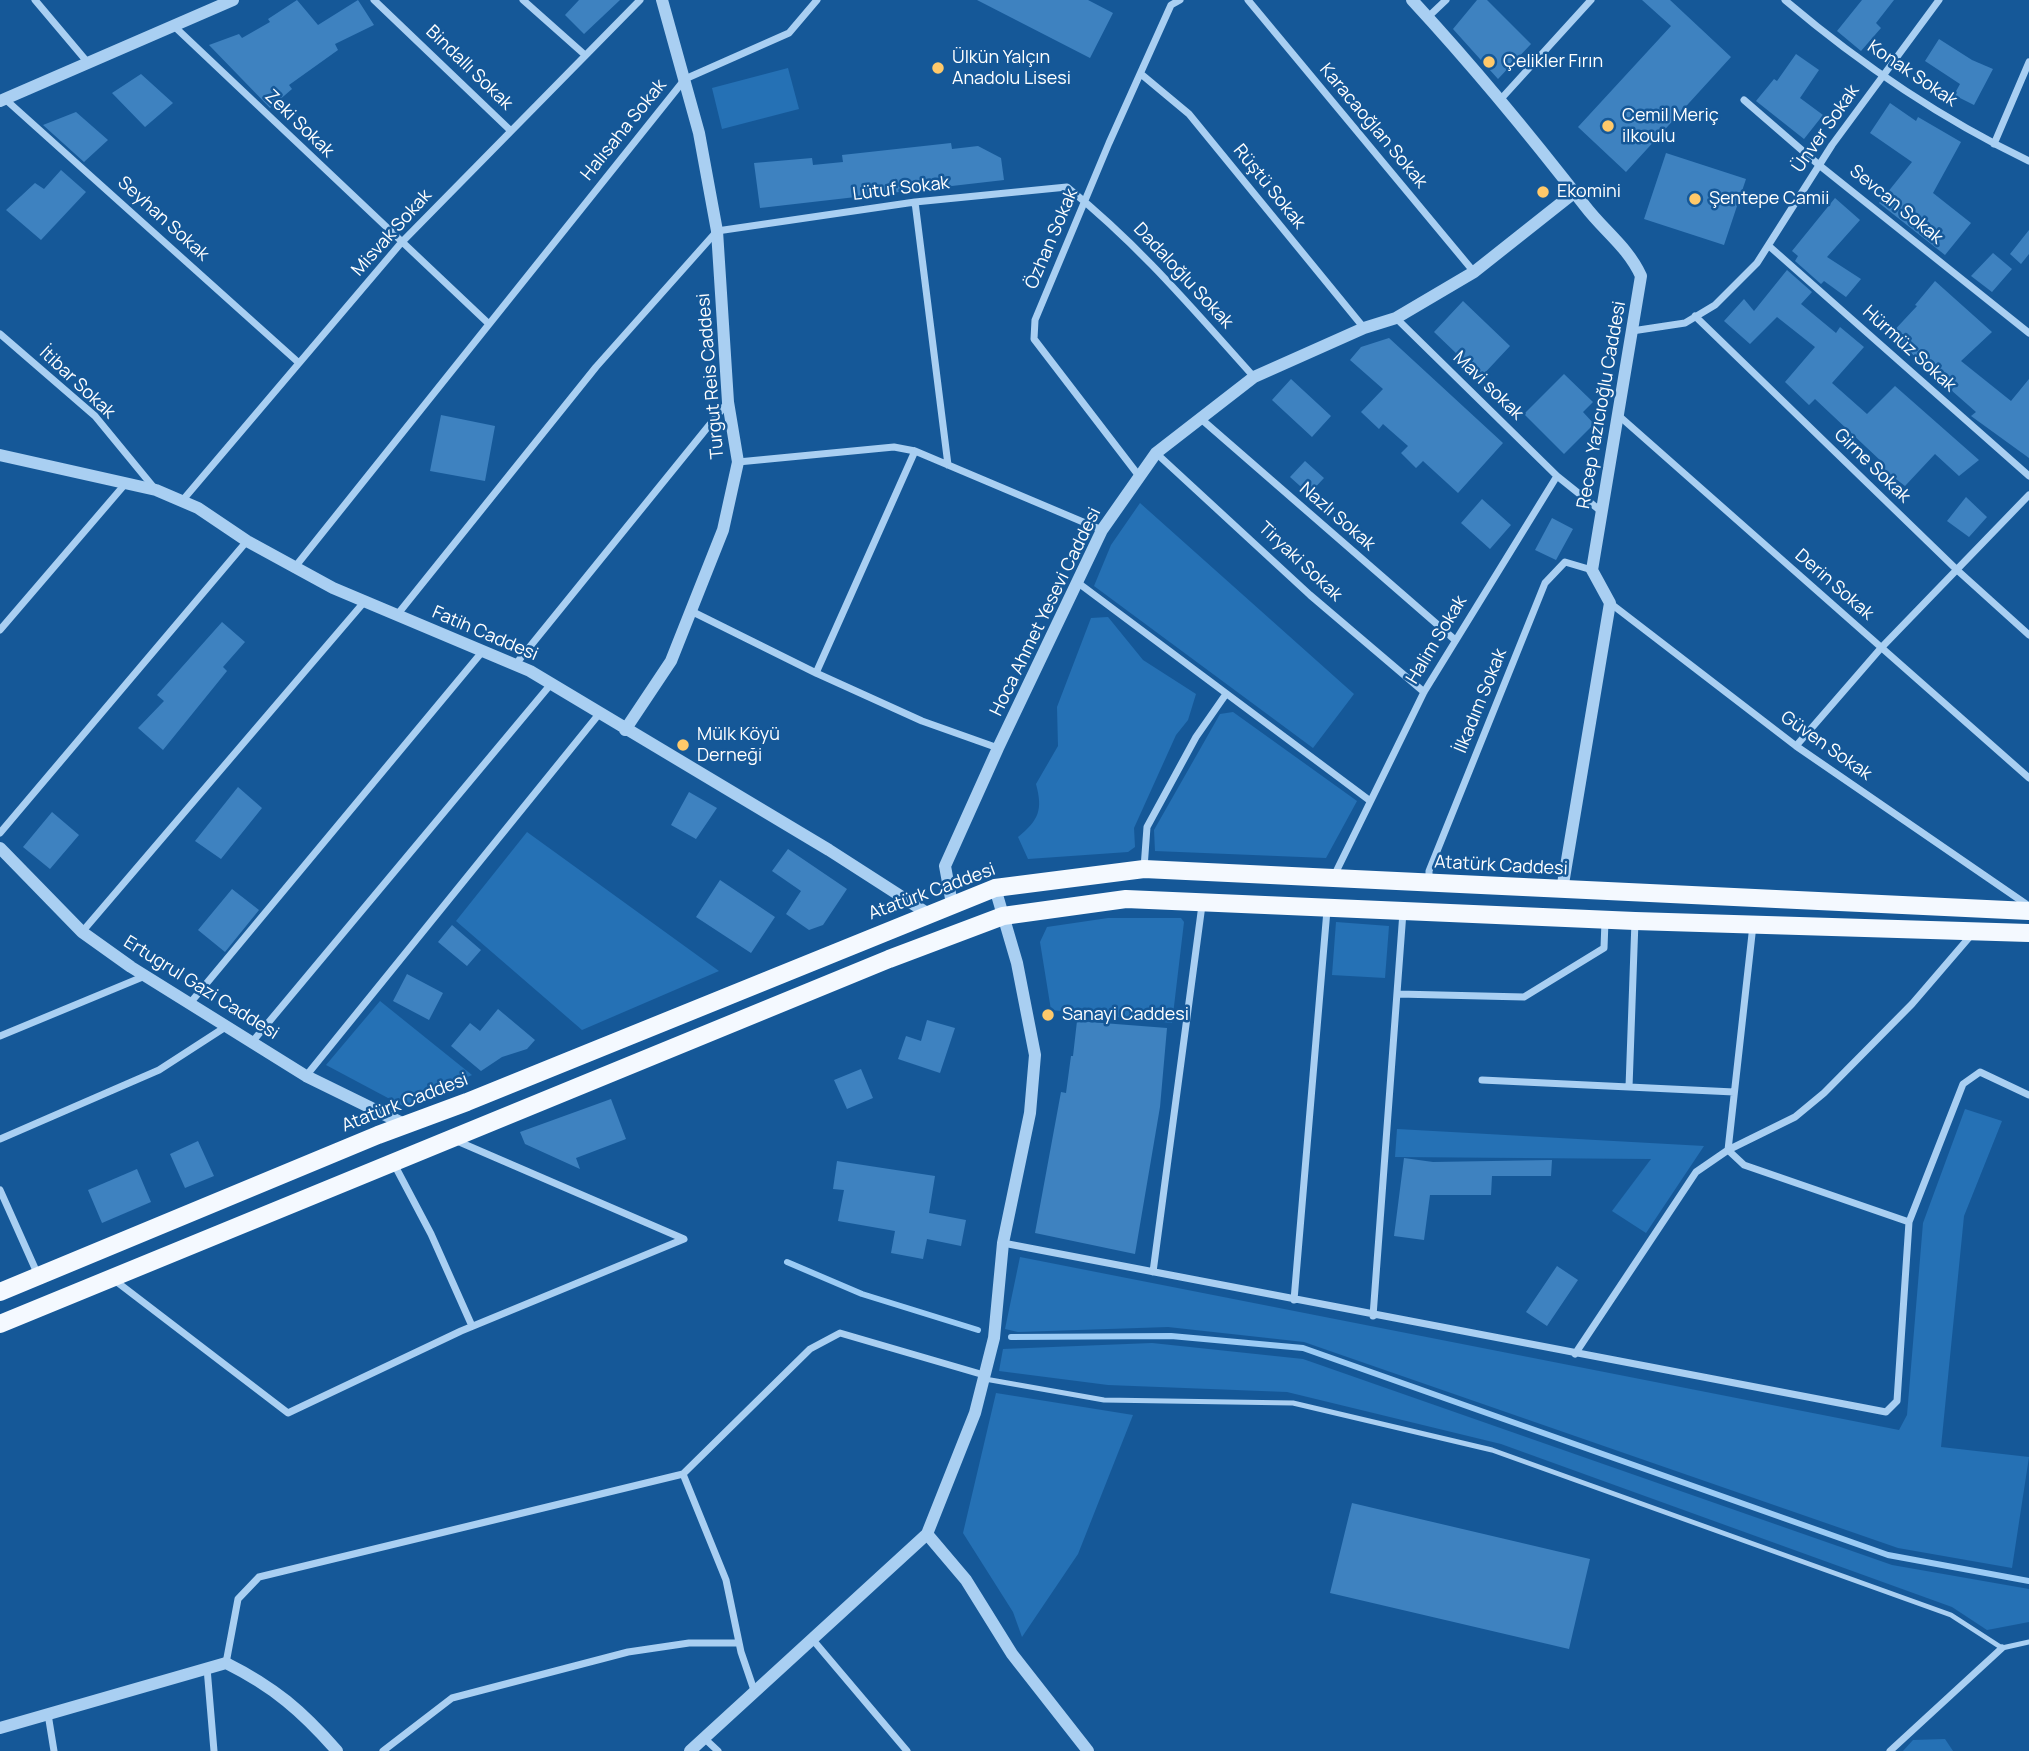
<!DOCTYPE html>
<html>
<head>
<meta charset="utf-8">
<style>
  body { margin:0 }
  canvas { display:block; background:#155898 }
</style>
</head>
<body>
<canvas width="2029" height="1751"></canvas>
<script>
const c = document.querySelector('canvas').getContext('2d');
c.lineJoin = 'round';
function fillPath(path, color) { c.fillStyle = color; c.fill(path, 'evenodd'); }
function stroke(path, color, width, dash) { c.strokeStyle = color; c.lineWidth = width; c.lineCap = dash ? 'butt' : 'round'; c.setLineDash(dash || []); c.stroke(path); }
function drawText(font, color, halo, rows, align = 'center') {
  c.font = font + ' Manrope,sans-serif'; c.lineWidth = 5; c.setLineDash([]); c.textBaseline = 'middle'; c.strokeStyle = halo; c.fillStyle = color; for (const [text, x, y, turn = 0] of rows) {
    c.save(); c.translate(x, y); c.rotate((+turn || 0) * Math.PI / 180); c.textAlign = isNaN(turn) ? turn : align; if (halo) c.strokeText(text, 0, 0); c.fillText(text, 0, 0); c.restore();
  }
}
const green = new Path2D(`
  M788 68 799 109 722 129 712 88Z
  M1140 503 1354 694 1313 748 1094 586 1111 545Z
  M1108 617 1143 660 1196 694 1188 720 1176 735 1134 828 1135 847 1128 852 1028 859 1018 837C1039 820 1043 810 1036 784L1058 746 1057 707 1091 618Z
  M1233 712 1357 801 1326 858 1155 851 1154 830 1220 714Z
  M527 832 719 971 582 1030 456 921Z
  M1108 918H1181L1184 922 1172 1023 1051 1010 1040 942 1047 927Z
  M1336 922 1389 926 1385 978 1332 975Z
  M380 1001 472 1075 403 1106 326 1065Z
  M1965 1109 2002 1121 1964 1216 1941 1447 2029 1457 2012 1568 1898 1548 1304 1342 1168 1327 1018 1332 1005 1329 1020 1257 1899 1430 1907 1415 1923 1223Z
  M1397 1129 1704 1146 1646 1233 1612 1211 1651 1159 1395 1157Z
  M1152 1343 1303 1359 1892 1565 2029 1589V1622L1987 1630 1952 1607 1501 1444 1287 1392 1108 1385 999 1371 1003 1349Z
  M996 1393 1133 1415 1078 1554 1022 1637 1013 1612 963 1533Z
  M1945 1739 1953 1751H1903L1913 1740Z`);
const stream = new Path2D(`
  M787 1262 862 1294 978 1330
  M1011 1337 1171 1336 1303 1348 1888 1555 2029 1581`);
const building = new Path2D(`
  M297 0 318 25 358 0 374 25 335 44 338 50 289 85 292 89 270 108 209 45 239 34 242 38 270 22 268 19Z
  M579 0H620L584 34 565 15Z
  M977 0H1088L1113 13 1090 58Z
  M1477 0H1487L1531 44 1498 79 1453 29Z
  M1642 0H1670L1731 57 1626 172 1578 127 1671 26Z
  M1862 0H1894L1876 23 1881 28 1861 51 1837 31Z
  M1939 39 1972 60 1993 69 1974 105 1954 95 1960 84 1925 61Z
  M1796 54 1819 70 1800 98 1823 115 1804 139 1756 101 1774 79 1777 81Z
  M141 74 173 103 145 127 112 93Z
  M1890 103 1916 121 1918 117 1961 142 1933 193 1971 223 1945 255 1879 203 1912 162 1870 133Z
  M76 112 108 140 84 162 43 125Z
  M951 143 952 149 978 146 1001 158 1004 180 760 208 754 163 812 158 813 165 843 162 842 155Z
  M1666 153 1746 179 1724 245 1644 219Z
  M61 170 86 192 41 240 6 210 35 183 44 189Z
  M1835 198 1860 220 1827 257 1861 279 1846 297 1824 281 1821 284 1795 261 1798 256 1792 251Z
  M2029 230V254L2021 264 2010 254Z
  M1993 253 2012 269 1992 292 1971 276Z
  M1787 270 1812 292 1801 304 1836 333 1840 327 1864 347 1832 383 1867 414 1895 386 1979 460 1959 476 1935 454 1905 486 1879 466 1882 462 1815 399 1809 405 1785 382 1815 347 1777 317 1750 344 1724 321 1744 299 1754 311Z
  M1935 281 1992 332 1961 361 2011 401 2029 379V458L1971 416 1976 412 1951 390 1954 387 1889 336 1917 306 1915 305Z
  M1463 301 1510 346 1481 377 1434 332Z
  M1389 338 1503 443 1458 493 1423 461 1416 468 1401 453 1408 446 1383 424 1379 429 1361 412 1383 389 1350 360 1361 347Z
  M1564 374 1593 402 1583 412 1594 424 1564 454 1524 414Z
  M1291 379 1331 416 1312 437 1272 400Z
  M441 415 495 426 485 481 430 471Z
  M1305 461 1324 478 1309 494 1290 477Z
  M1966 497 1987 517 1969 537 1947 521Z
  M1482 499 1511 525 1490 549 1461 523Z
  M1552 518 1573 529 1556 560 1535 550Z
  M222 622 245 642 223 667 227 671 163 750 138 728 164 701 157 695Z
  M238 787 262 808 221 859 195 841Z
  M689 792 717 808 696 839 671 825Z
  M52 812 79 835 50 869 23 847Z
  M788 849 847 889 823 925 809 930 786 914 801 891 772 871Z
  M720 880 775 917 751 953 696 917Z
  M232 889 259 910 225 952 198 930Z
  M452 925 481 950 467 966 438 942Z
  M407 974 443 993 429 1020 393 1001Z
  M498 1009 535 1040 527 1049 502 1057 481 1071 451 1046 470 1023 480 1031Z
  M927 1020 955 1028 940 1073 898 1059 906 1036 921 1041Z
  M1077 1021 1167 1028 1160 1107 1135 1254 1035 1233 1061 1092 1066 1093 1071 1056H1073Z
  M861 1069 873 1098 847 1109 834 1080Z
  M611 1099 626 1139 576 1158 580 1169 525 1144 520 1132Z
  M198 1141 214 1176 185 1188 170 1154Z
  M1404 1158 1433 1162 1552 1160 1551 1176H1492L1491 1195H1430L1424 1240 1394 1236Z
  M837 1161 935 1176 929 1213 966 1220 961 1246 927 1239 923 1259 891 1253 895 1231 838 1221 844 1190 833 1189Z
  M137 1169 151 1202 102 1223 88 1190Z
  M1557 1266 1578 1280 1547 1326 1526 1312Z
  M1352 1503 1590 1559 1569 1649 1330 1593Z`);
const service = new Path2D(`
  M985 1379 1104 1400 1293 1403 1492 1450 1951 1615 2002 1648 2029 1642`);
const minor = new Path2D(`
  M35 0 89 64
  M374 0 511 131
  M523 0 585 55
  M1248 0 1474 272
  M1785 0C1859 63 1942 119 2029 161
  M1427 18 1446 0
  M176 28 489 324
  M1141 74 1189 114 1364 328
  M5 99 299 363
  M1500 100 1591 0
  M1744 100 1819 165 2029 333
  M1994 144 2029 62
  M915 202 948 465
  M1769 246 2029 476
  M1695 316 1956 569 2029 635
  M1396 318 1557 476
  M1632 331 1685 323 1715 305 1757 263 1832 145 1939 0
  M0 334 95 416 155 489
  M1618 415 2029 778
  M1200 418 1454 639
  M915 451 816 673 922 721 998 748
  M1156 453 1310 595 1424 692
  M738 462 894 447 915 451 1102 530
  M1139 476 1034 339 1035 320 1109 143 1171 5 1180 0
  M182 501 401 243 640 0
  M295 567 685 79 789 33 817 0
  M1077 582 1369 800
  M1610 603 1796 746 2029 906
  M691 611 816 673
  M397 615 596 367 717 231 915 202 1067 187C1140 246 1192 308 1254 377
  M0 630 126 483
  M515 665 728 402
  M1796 746 1881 648 2029 495
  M0 833 247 541
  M1144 868 1147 827 1196 737 1226 694
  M1333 878 1424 692 1557 476 1602 512
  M1429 881V871L1545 583 1565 562 1592 570
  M82 932 365 601
  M1398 994 1524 997 1604 948 1605 921
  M191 1002 482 652
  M0 1036 145 976
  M253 1041 551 684
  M306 1076 599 714
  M1482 1080 1734 1092
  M1629 1087 1635 921
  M0 1139 159 1070 227 1026
  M1728 1150 1753 925
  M1728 1150 1744 1165 1909 1222
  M394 1164 431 1234 472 1326
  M0 1190 38 1275
  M1003 1243 1886 1412 1897 1401 1909 1222 1963 1084 1980 1072 2029 1095
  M1153 1272 1202 905
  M113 1279 288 1413 461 1331 684 1239 457 1141
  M1294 1300 1327 910
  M1373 1316 1403 912
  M1575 1354 1696 1172 1728 1150 1795 1117 1824 1093 1912 1004 1973 933
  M683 1474 726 1580 741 1652 754 1690
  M813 1640 907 1751
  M226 1663 238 1599 259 1577 683 1474 810 1349 840 1333 984 1375
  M207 1668 214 1751
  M48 1714 54 1751
  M704 1738 718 1751
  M383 1751 452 1698 628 1652 689 1643H739
  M1890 1751 2002 1648`);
const tertiary = new Path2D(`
  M1412 0C1473 66 1530 135 1585 206 1604 231 1628 247 1641 276L1592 570 1610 603 1562 890
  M0 101 233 0
  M0 455 156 490 198 508 247 541 333 588 530 671 829 850 927 913
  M625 730 671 661 723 530 738 462 728 402 717 231 699 133 662 0
  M0 848 82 932 131 967 306 1076 406 1125
  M952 904 945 866 998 748 1102 530 1156 453 1254 377 1364 328 1396 318 1474 272 1575 192
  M927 1534 966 1580 1012 1654 1088 1751
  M0 1728 226 1663C274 1687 302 1711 337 1751
  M690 1751 927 1534 975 1413 994 1338 1003 1243 1030 1113 1035 1055 1017 963 995 888`);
const primary = new Path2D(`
  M0 1292 378 1135 467 1102 995 888 1144 869 2029 911
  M0 1324 889 959 1003 916 1126 899 1635 921 2029 933`);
const markers = [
  [1489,62,7,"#ffc96a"],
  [938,68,7,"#ffc96a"],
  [1608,126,7,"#ffc96a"],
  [1543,192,7,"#ffc96a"],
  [1695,199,7,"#ffc96a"],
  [683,745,7,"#ffc96a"],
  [1048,1015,7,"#ffc96a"]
];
const poiNames = [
  ["Ülkün Yalçın",952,58],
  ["Anadolu Lisesi",952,79],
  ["Çelikler Fırın",1503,62],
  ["Cemil Meriç",1622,116],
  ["ilkoulu",1622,137],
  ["Ekomini",1557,192],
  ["Şentepe Camii",1709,199],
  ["Mülk Köyü",697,735],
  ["Derneği",697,756],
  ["Sanayi Caddesi",1062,1015]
];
const streetNames = [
  ["Bindallı Sokak",469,68,44],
  ["Konak Sokak",1912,74,34],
  ["Zeki Sokak",299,124,44],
  ["Karacaoğlan Sokak",1373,126,50],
  ["Ünver Sokak",1826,129,-55],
  ["Halısaha Sokak",624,130,-51],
  ["Rüştü Sokak",1269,187,51],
  ["Lütuf Sokak",901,189,-7],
  ["Sevcan Sokak",1896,205,39],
  ["Seyhan Sokak",163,219,42],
  ["Misvak Sokak",392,233,-48],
  ["Özhan Sokak",1052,239,-67],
  ["Dadaloğlu Sokak",1183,276,47],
  ["Hürmüz Sokak",1909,349,42],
  ["Turgut Reis Caddesi",711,376,-95],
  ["İtibar Sokak",77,383,43],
  ["Mavi sokak",1488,386,44],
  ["Recep Yazıcıoğlu Caddesi",1602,405,-80],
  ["Girne Sokak",1872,466,44],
  ["Nazlı Sokak",1337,517,41],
  ["Tiryaki Sokak",1300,562,43],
  ["Derin Sokak",1834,585,41],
  ["Hoca Ahmet Yesevi Caddesi",1046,612,-64],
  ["Fatih Caddesi",485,634,23],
  ["Halim Sokak",1437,640,-59],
  ["İlkadım Sokak",1481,701,-68],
  ["Güven Sokak",1826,746,35],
  ["Atatürk Caddesi",1501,866,3],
  ["Atatürk Caddesi",932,892,-20],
  ["Ertugrul Gazi Caddesi",201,988,32],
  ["Atatürk Caddesi",405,1103,-21]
];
fillPath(green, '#2571b5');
stroke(stream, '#9bcbf5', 6);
fillPath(building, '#3e82c0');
stroke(service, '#a9cff2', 5);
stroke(minor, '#a9cff2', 7);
stroke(tertiary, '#a9cff2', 12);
stroke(primary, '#f4f9ff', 18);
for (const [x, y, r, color] of markers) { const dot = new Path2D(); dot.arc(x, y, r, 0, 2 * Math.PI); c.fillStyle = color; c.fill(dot); stroke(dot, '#155898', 2.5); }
drawText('18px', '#fff', '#155898', poiNames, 'left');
drawText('18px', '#fff', '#155898', streetNames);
</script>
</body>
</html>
